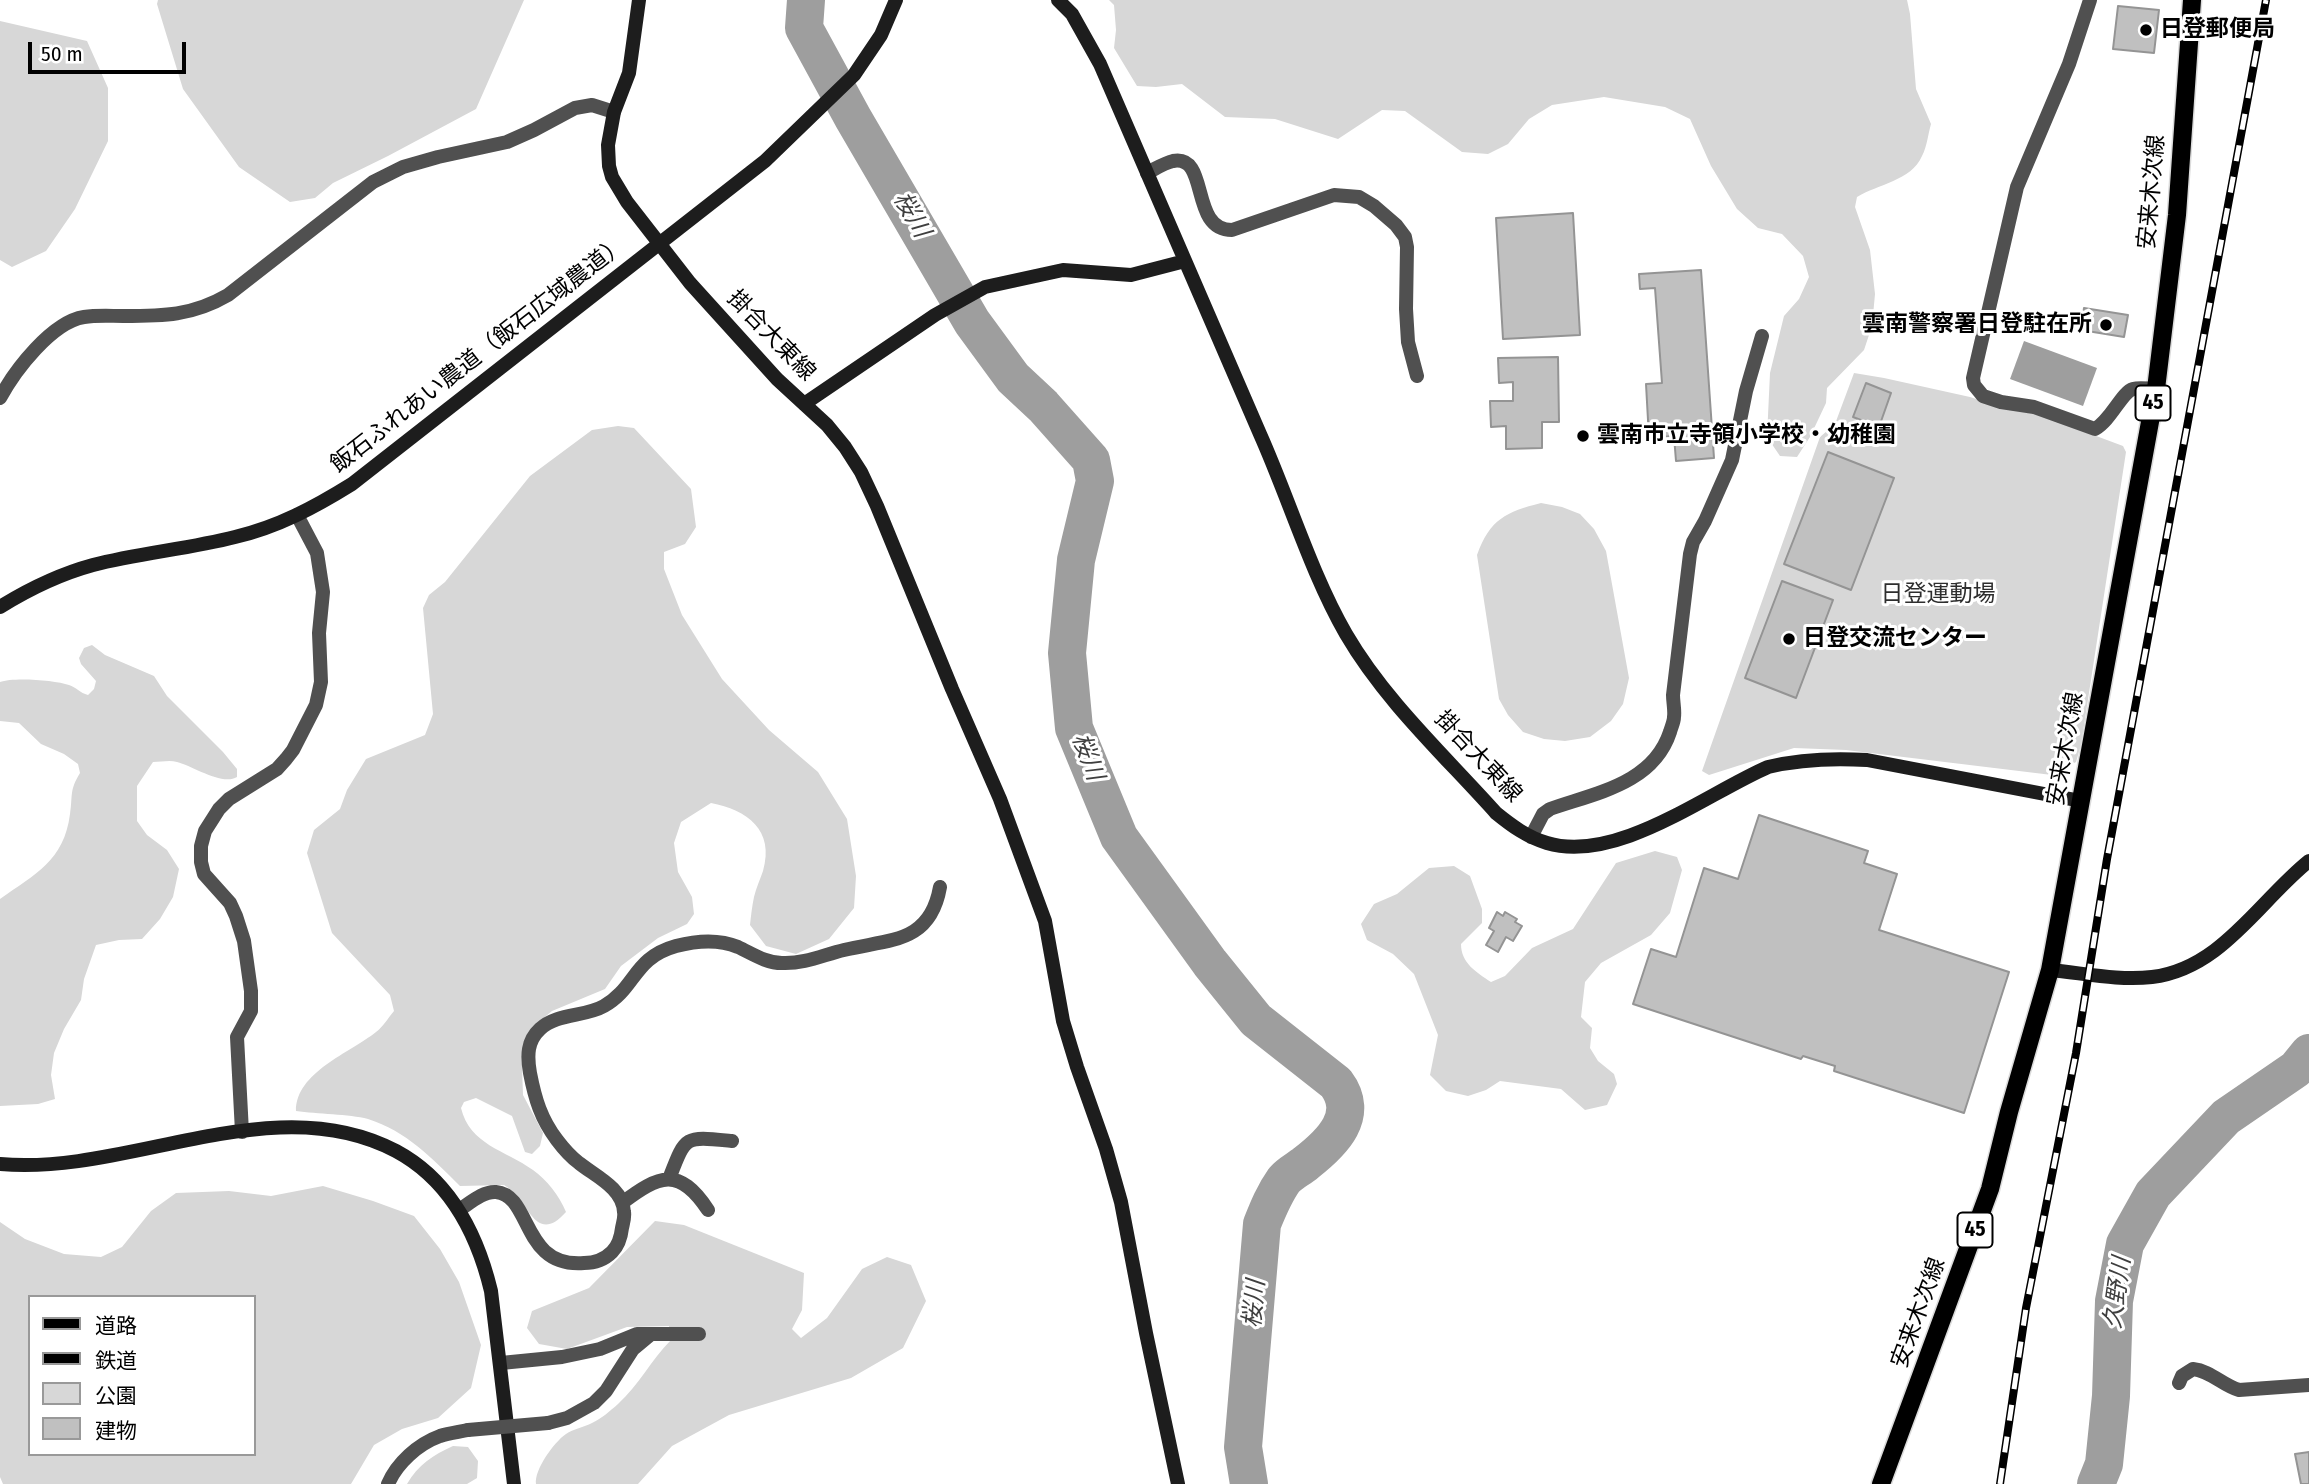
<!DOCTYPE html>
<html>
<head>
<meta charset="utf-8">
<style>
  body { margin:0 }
  #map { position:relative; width:2309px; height:1484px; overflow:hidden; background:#fff; font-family:"Fira Sans Condensed","Noto Sans JP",sans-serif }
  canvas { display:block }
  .legend { position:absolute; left:28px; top:1295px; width:228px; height:161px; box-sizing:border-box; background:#fff; border:2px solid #999; margin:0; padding:9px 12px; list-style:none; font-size:21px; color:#000 }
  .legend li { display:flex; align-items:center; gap:14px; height:35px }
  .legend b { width:35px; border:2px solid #999 }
  .scale { position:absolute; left:28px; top:42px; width:158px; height:32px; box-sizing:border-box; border:4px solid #000; border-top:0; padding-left:9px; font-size:21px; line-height:24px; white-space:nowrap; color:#000; -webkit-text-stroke:5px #fff; paint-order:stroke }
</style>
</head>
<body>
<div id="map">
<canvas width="2309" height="1484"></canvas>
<ul class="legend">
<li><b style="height:9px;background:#000"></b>道路</li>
<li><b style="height:9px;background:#000"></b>鉄道</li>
<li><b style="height:19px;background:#d7d7d7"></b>公園</li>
<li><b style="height:19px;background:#c0c0c0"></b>建物</li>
</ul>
<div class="scale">50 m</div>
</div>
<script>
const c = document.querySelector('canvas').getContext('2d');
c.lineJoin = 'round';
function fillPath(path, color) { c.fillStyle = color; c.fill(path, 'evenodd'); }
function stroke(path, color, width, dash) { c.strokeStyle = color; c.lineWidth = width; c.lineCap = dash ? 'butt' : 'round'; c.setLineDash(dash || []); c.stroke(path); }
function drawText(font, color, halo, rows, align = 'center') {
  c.font = font + ' "Fira Sans Condensed","Noto Sans JP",sans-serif'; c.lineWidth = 6; c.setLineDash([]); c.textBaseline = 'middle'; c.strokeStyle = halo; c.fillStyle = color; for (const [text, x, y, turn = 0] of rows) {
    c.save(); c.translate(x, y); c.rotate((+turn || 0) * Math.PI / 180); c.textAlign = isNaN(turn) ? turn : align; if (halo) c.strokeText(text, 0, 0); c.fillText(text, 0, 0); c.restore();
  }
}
const green = new Path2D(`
  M158 0H524L476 109 388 156 333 183 315 198 290 202 239 167 183 89 157 4Z
  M1109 0H1907L1910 14 1916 89 1931 124C1928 134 1927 147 1922 156 1911 181 1878 184 1857 197L1855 207 1870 250 1875 294 1872 326 1864 350 1827 388 1826 403 1810 437 1797 457 1780 456 1767 437 1770 373 1784 316 1799 299 1809 277 1803 256 1782 234 1758 228 1737 209 1711 166 1690 119 1665 107 1604 97 1552 105 1529 119 1508 144 1488 154 1462 152 1405 111 1382 110 1338 139 1275 119 1225 117 1182 84 1156 87 1137 86 1114 48 1116 30 1114 5Z
  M0 21 87 41 108 88V141L75 209 46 251 12 267 0 260Z
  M1854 373 1884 378 1970 397 2007 409 2040 415 2123 446 2126 452 2081 745 2076 762 2052 775 1846 750 1794 748 1709 775 1702 771 1820 437 1835 424Z
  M618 426 634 428 691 489 696 527 685 544 664 552V569L682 615 722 679 769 730 818 772 847 819 856 876 854 908 829 939 796 954 766 946 750 925C751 916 752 906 754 897 756 888 760 880 763 871 775 830 747 810 711 803L681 822 674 843 678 872 692 897 694 914 687 924 658 938 621 966 605 989 552 1011 533 1027 523 1046 522 1066 523 1095 543 1133 540 1146 532 1154 525 1152 512 1116 476 1098 464 1102 461 1108C470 1145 505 1150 533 1170 547 1180 559 1195 566 1212 541 1240 532 1215 517 1196 514 1192 509 1188 504 1185L460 1186C432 1158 406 1131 368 1119 349 1114 317 1114 296 1111 296 1072 350 1053 376 1032 383 1027 388 1018 394 1011L390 995 332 933 307 853 314 830 340 809 347 790 366 759 425 735 433 714 423 608 429 595 445 582 530 476 592 430Z
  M1541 503 1562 507 1580 514 1594 529 1606 551 1629 678 1623 704 1611 721 1590 737 1565 741 1544 739 1523 732 1508 715 1499 699 1477 555C1490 519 1506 512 1541 503Z
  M92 645 105 655 154 676 167 696 223 752 237 769V777C222 786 193 766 177 762 170 760 161 762 153 762L137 786V821L147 835 167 850 179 869 173 897 160 919 142 939 119 940 96 945 84 979 81 1000 64 1029 54 1053 51 1075 55 1099 38 1104 0 1106V899C35 874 64 861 70 814 73 795 69 791 80 773L78 764 64 754 41 744 19 723 0 721V682C13 677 55 680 69 685 76 687 80 693 88 695L94 689 96 681 81 664 79 658 84 648Z
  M1655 851 1677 857 1682 870 1670 913 1651 935 1601 963 1585 982 1581 1017 1592 1028 1590 1048 1598 1061 1614 1074 1617 1084 1607 1105 1585 1110 1561 1089 1500 1081 1486 1090 1468 1096 1446 1091 1430 1075 1438 1035 1414 974 1393 954 1367 940 1361 924 1374 904 1397 894 1429 868 1454 866 1470 876 1482 909V923L1461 944C1461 963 1476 972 1491 982L1505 976 1532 948 1573 929 1616 863Z
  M323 1186 373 1201 414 1216 440 1249 459 1282 481 1345 471 1388 438 1418 402 1429 374 1445 351 1484H3L0 1477V1222L25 1239 64 1254 101 1257 122 1247 151 1211 176 1193 229 1191 271 1196ZM30 1297H254V1454H30Z
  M655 1221 684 1225 804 1273 802 1310 792 1329 801 1338 827 1318 862 1269 887 1257 911 1265 926 1301 903 1348 851 1378 729 1415 672 1446 638 1484H536C534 1470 554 1442 566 1434 573 1429 584 1427 592 1423 601 1419 610 1411 618 1404 639 1385 651 1360 671 1340L669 1326 627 1327 567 1349 539 1344 527 1328 532 1311 589 1288Z
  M453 1446 468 1447 478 1461 477 1478 467 1484H407C418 1465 433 1455 453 1446Z`);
const water = new Path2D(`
  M2024 341 2097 368 2083 406 2010 379Z`);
const river = new Path2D(`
  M806 0 804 28 853 118 972 322 1013 378 1043 406 1091 460 1095 481 1076 560 1067 653 1074 728 1119 837 1210 963 1256 1020 1336 1083C1360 1115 1333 1142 1306 1163 1299 1169 1290 1173 1284 1180 1274 1194 1268 1209 1262 1224L1243 1447 1249 1484
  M2096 1484 2104 1464 2111 1396 2114 1301 2125 1244 2153 1194 2226 1117 2296 1069 2309 1053`);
const building = new Path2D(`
  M2118 6 2159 10 2154 53 2113 49Z
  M1573 213 1580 335 1503 339 1496 218Z
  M1701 270 1714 458 1676 461 1674 436 1649 438 1646 384 1662 383 1655 288 1640 289 1639 274Z
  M2084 308 2128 315 2124 337 2081 330Z
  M1558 357 1559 422H1542V448L1506 449V426L1491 427 1490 401H1513V382L1499 383 1498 358Z
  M1866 383 1891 393 1879 427 1853 417Z
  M1828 452 1894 478 1851 590 1784 564Z
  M1782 581 1833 600 1796 698 1745 678Z
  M1759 815 1868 851 1864 863 1897 874 1879 930 2009 972 1964 1113 1834 1071 1835 1066 1803 1056 1801 1059 1633 1004 1651 949 1676 957 1704 868 1738 879Z
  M1497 912 1503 916 1505 912 1517 919 1515 922 1522 926 1513 941 1506 937 1498 952 1486 945 1494 931 1489 928Z
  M2309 1452V1484H2301L2295 1454Z`);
const street = new Path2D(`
  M2090 0 2069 64 2017 187 1973 378 1974 385 1983 396 2001 402 2034 407 2095 429C2111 420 2122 392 2133 389 2140 387 2149 389 2156 389
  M1147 173C1155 169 1164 163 1173 161 1210 154 1189 230 1232 230L1334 195 1359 197 1374 206 1396 225 1405 237 1407 247 1406 309 1408 342 1417 376
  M0 398C15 370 52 322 84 317 97 315 110 316 123 316 163 316 192 316 228 295L373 182 403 167 438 157 507 142 534 130 575 108 592 105 614 112
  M1531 837 1543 814 1550 809C1595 793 1653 784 1670 732 1671 728 1674 722 1674 717 1675 710 1673 702 1673 695L1690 554 1693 542 1705 521 1732 460 1746 391 1762 336
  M242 1132 237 1037 251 1011V991L244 941 236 916 230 903 204 874 201 862V846L205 831 219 809 229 799 277 769 286 759 293 750 316 705 321 682 319 633 323 592 317 553 297 515
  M669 1179C686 1135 684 1136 732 1141
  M622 1203C659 1175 679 1166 708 1210
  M459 1210C470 1203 483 1191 496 1192 532 1195 521 1268 584 1263 594 1263 604 1260 612 1252 619 1245 621 1237 622 1228 623 1223 625 1217 624 1212 623 1188 595 1176 579 1163 571 1157 563 1148 557 1140 541 1119 535 1099 530 1073 527 1056 527 1041 540 1029 557 1013 585 1017 604 1006 636 988 633 958 676 946 695 941 719 939 738 947 753 954 766 963 782 963 805 964 823 955 844 950 889 939 930 944 940 887
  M501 1363 562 1357 600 1349 637 1334H699
  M2179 1383 2182 1376 2193 1369C2211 1371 2222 1385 2239 1390L2309 1385
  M548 1423 567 1418 594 1403 606 1391 633 1349 651 1334
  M388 1484C397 1463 418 1444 440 1436 449 1433 459 1432 468 1430`);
const secondary = new Path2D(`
  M639 0 629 73 614 112 608 145 609 166 612 177 627 202 690 283 777 379 827 425 845 447 861 472 877 506 952 689 1000 799 1045 921 1063 1021 1077 1067 1106 1149 1121 1202 1146 1333 1178 1484
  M1058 0 1072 14 1100 64C1153 188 1207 311 1260 434 1289 499 1311 573 1346 634 1385 701 1445 756 1496 813 1512 826 1527 837 1547 843 1616 864 1706 794 1768 767 1801 759 1833 758 1867 760L2081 801
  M804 404 935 315 985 287 1063 270 1131 275 1185 261
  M0 607C29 589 60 574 93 565 139 553 188 549 235 537 278 527 315 507 352 484L765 161 854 75 881 35 896 0
  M2050 970C2083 973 2119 981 2152 977 2221 969 2259 901 2309 861
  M0 1164C129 1176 273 1086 396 1151 450 1180 477 1233 491 1291L514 1484`);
const primary = new Path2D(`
  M1881 1484 1990 1189 2009 1112 2050 970 2156 389 2177 215 2192 0`);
const rail = new Path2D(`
  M2000 1484 2026 1308 2076 1053 2107 859 2266 0`);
const streetBridge = new Path2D(`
  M468 1430 548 1423`);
const markers = [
  [2146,30,7,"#000"],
  [2106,325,7,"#000"],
  [1583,436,7,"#000"],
  [1789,639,7,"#000"]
];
const shields = [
  [2153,403,35],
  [1975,1230,35]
];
const shieldNames = [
  ["45",2153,403],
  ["45",1975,1230]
];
const poiNames = [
  ["日登郵便局",2160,30],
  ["雲南警察署日登駐在所",2092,325,"right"],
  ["雲南市立寺領小学校・幼稚園",1597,436],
  ["日登交流センター",1803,639]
];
const streetNames = [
  ["安来木次線",2152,192,-85],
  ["掛合大東線",771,336,46],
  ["飯石ふれあい農道（飯石広域農道）",479,355,-38],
  ["安来木次線",2066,749,-80],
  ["掛合大東線",1478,757,47],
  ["安来木次線",1919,1313,-70]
];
const parkNames = [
  ["日登運動場",1938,595]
];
const waterNames = [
  ["桜川",911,215,60],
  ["桜川",1087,757,69],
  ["久野川",2118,1293,-82],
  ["桜川",1255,1304,-85]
];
fillPath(green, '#d7d7d7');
fillPath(water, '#9e9e9e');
stroke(river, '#9e9e9e', 38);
fillPath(building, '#c0c0c0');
stroke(building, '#949494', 2);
stroke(primary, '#dbdbdb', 21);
stroke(street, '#505050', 14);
stroke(secondary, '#1d1d1d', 14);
stroke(primary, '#000', 18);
stroke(rail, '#000', 8);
stroke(rail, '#fff', 5, [16]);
stroke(streetBridge, '#505050', 14);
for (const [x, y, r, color] of markers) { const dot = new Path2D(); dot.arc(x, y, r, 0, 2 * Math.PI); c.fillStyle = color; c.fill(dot); stroke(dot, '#fff', 2.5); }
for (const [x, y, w] of shields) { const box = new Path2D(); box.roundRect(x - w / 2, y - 17.5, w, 35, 5); c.fillStyle = '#fff'; c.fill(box); stroke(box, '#000', 2); }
drawText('bold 21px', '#000', null, shieldNames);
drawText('bold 23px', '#000', '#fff', poiNames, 'left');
drawText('23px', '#000', '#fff', streetNames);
drawText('23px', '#2e2e2e', '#fff', parkNames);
drawText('italic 24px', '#3f3f3f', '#fff', waterNames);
</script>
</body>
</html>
